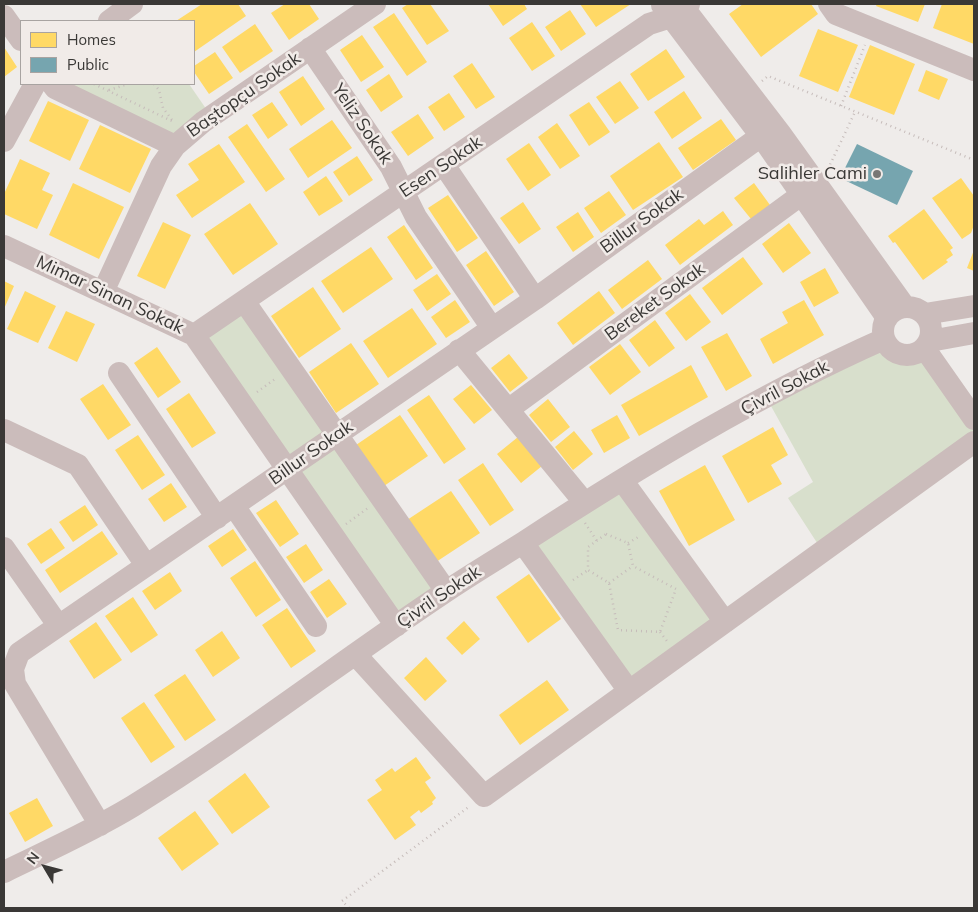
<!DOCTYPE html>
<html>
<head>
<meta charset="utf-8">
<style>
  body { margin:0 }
  #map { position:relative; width:978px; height:912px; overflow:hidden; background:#efecea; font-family:Mulish,sans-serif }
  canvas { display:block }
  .frame { position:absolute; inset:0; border:5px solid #3a3836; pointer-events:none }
  .legend { position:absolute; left:20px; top:20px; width:175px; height:65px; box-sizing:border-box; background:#f1ebe8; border:1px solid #a8a3a1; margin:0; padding:6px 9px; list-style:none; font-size:15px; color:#3a3836 }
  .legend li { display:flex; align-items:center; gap:10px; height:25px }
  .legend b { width:25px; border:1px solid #a8a3a1 }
  .north { position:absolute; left:20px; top:842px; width:50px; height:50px; -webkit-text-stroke:4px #f1ebe8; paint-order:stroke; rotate:307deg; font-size:14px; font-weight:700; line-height:20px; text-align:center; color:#3a3836 }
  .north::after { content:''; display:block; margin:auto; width:18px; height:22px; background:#3a3836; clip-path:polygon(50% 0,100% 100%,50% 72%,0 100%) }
</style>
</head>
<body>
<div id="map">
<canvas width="978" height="912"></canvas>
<div class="frame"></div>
<ul class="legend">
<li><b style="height:14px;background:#ffd966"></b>Homes</li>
<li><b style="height:14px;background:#76a5af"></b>Public</li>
</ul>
<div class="north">N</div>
</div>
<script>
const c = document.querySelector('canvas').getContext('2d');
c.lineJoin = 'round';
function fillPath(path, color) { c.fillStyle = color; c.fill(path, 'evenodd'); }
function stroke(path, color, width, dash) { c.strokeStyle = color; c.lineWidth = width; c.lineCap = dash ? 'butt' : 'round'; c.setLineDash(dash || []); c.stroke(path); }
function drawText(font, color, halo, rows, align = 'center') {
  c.font = font + ' Mulish,sans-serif'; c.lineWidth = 5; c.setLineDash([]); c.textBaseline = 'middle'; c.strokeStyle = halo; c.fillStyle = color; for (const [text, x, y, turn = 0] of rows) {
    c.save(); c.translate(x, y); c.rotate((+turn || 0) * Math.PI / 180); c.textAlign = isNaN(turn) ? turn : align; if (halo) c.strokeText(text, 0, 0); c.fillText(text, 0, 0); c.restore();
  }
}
const green = new Path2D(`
  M52 84H189L211 116 181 139Z
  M244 301 446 591 396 626 194 335Z
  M886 344C895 355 906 358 919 353L974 419V442L823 552 788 498 813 482 766 397Z
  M622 480 725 622 629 691 523 543Z`);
const homes = new Path2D(`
  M202 4H238L246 16 194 52V21H176Z
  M285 4H309L319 19 289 40 271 13Z
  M408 4H430L449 31 427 45 402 8Z
  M488 4H524L527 9 503 26Z
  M580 4H631L596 27Z
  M743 4H811L818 14 761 57 729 14Z
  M877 4H925L918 22 876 6Z
  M942 4H974V44L933 28Z
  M570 10 586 34 561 51 545 27Z
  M394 13 427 62 407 76 373 27Z
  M532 22 555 56 532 71 509 38Z
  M255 24 273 51 240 73 222 47Z
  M818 29 858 45 838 92 799 76Z
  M362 35 384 67 361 82 340 50Z
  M870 45 915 64 894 115 849 97Z
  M4 47 17 67 4 77Z
  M666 49 685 77 648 101 630 74Z
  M215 52 233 78 209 94 194 72V66Z
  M472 63 495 97 476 109 453 76Z
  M926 70 948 79 939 100 918 91Z
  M389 74 403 97 381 112 366 90Z
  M303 76 325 109 301 126 279 92Z
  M620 81 639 108 615 124 596 97Z
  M684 91 702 118 672 139 654 112Z
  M449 93 465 117 444 131 428 107Z
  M48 101 89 120 70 161 29 141Z
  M272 102 288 125 268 139 252 115Z
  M589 102 610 132 589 146 569 115Z
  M418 114 434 138 408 156 391 132Z
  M721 119 736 140 693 170 678 148Z
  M332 120 352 148 308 178 289 149Z
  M557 123 580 156 560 169 538 137Z
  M247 124 285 179 266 192 228 137Z
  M100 125 151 149 130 193 79 169Z
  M659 142 683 177 633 210 610 176Z
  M529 143 551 175 528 191 506 159Z
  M219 144 245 182 192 218 176 195 199 180 188 164Z
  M357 156 373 180 349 196 333 172Z
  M20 159 50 173 42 190 53 195 37 229 4 214V194Z
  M326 176 343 201 319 216 303 192Z
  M961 178 974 196V225L971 233 962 239 932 198Z
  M73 183 124 207 99 259 49 235Z
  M754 183 770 205 751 219 734 198Z
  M609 191 626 215 601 233 584 208Z
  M448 195 478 238 457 252 428 208Z
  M523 202 541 229 519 244 500 218Z
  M250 203 278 244 233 275 204 234Z
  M924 209 953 248 950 250 953 255 946 260 948 262 923 280 895 242 893 243 888 236Z
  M723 211 733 225 680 265 665 245 699 219 704 225Z
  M578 212 594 237 573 252 556 227Z
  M163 222 191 235 165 289 137 276Z
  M789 223 811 253 783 273 762 244Z
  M404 225 433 268 416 280 387 237Z
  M371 247 393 279 343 313 321 281Z
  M974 250V271L967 268Z
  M486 251 514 292 494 306 466 265Z
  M743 257 763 284 722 315 702 288Z
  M648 260 662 279 622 309 608 290Z
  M825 268 839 293 814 307 800 282Z
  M437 274 451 294 427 311 413 290Z
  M4 281 14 286 4 309Z
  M313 287 341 329 299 358 271 316Z
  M25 291 56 306 38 343 7 329Z
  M599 291 615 313 573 345 557 323Z
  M690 294 711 322 686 341 665 313Z
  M455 300 470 322 446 338 431 317Z
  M804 300 824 335 773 364 760 339 788 323 782 312Z
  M412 308 437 344 388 378 363 341Z
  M66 311 95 324 77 362 48 348Z
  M655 320 675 348 649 367 629 340Z
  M727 333 752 376 726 391 701 347Z
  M351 343 379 384 336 413 309 372Z
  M620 344 641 372 610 395 589 367Z
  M157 347 181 382 158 398 134 363Z
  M509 354 528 378 510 392 491 368Z
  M691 365 708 397 639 436 621 405Z
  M103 384 131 425 108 440 80 399Z
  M471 385 492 410 474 424 453 399Z
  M189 393 216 433 192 448 166 409Z
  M429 395 466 449 444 464 407 410Z
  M548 399 570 427 551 442 529 415Z
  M400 415 428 456 384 486 356 445Z
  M617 415 630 438 604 453 591 430Z
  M773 427 788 455 771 465 782 484 748 503 722 456Z
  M574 431 593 454 573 470 555 447Z
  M138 435 165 475 142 490 115 450Z
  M518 437 542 466 521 483 497 454Z
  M483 463 514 510 490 526 458 480Z
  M705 465 735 520 689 546 659 491Z
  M171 483 187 507 164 522 148 499Z
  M451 491 480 533 436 562 407 520Z
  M276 500 299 534 280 547 256 513Z
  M85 505 98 525 73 542 59 522Z
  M51 528 65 548 41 564 27 544Z
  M233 529 247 550 222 567 208 546Z
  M102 531 118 554 60 593 45 570Z
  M306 544 323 570 304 583 286 557Z
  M255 561 281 600 256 617 230 578Z
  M170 572 182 591 155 610 142 591Z
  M529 574 561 619 528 643 496 597Z
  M329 579 347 604 327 618 310 592Z
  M133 597 158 635 131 653 105 616Z
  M287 608 316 651 291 668 262 625Z
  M464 621 480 639 462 655 446 638Z
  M96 622 122 660 94 679 69 641Z
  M222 631 240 658 213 677 195 650Z
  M426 657 447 681 425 701 404 678Z
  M185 674 216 720 185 741 154 695Z
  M547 680 569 710 520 745 499 715Z
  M144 702 175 747 151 763 121 718Z
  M416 757 431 778 425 782 436 798 432 802 433 804 421 813 419 810 410 817 416 825 395 840 367 800 382 790 375 780 392 768 395 772Z
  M245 773 270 807 232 834 208 801Z
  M37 798 53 826 25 842 9 813Z
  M195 811 219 844 182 871 158 838Z`);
const public = new Path2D(`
  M857 144 913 171 897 205 840 178Z`);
const path = new Path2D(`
  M762 81 768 76 974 160
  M94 84 174 122
  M154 84 159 90 163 108 172 120
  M109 90 128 84
  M841 106 865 45
  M828 169 855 112
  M257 392 275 379
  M585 523 597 541
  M346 524 368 508
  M606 534 628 543 633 566 676 589 660 632 618 630 609 583 588 570V547Z
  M628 543 640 536
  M573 580 588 570
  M609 583 633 566
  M660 632 667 641
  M349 908 342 901 470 806`);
const minor = new Path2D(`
  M681 4 780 133 905 307
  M829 4 836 14 974 70
  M662 5 761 136 887 318
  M4 16 21 40
  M109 21 132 4
  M310 48 391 167 416 217 492 328
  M52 84 55 88 175 146
  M4 141 35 84
  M444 165 535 299
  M4 246 194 335 396 626
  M103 292 161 166 175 146 203 122 375 4
  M244 301 446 591
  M883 331a24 24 0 1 1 48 0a24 24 0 1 1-48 0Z
  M925 314 974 306
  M194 335 649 24 671 17 689 4
  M930 341 974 333
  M925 349 974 419
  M459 350 584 502
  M119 373 217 518
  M509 409 801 195
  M4 430 78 465 146 565
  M622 480 725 622
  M234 506 316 626
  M523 543 629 691
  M4 548 58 625
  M355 654 484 796 974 442
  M100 825 15 684 13 669 19 653 535 299 761 136
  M4 872C47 851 92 831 133 806 240 740 340 662 445 592 470 575 497 559 524 542 639 467 758 395 884 339`);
const markers = [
  [877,174,5,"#797775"]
];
const streetNames = [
  ["Baştopçu Sokak",244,95,-35],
  ["Yeliz Sokak",362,124,56],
  ["Esen Sokak",441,167,-34],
  ["Billur Sokak",642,221,-36],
  ["Mimar Sinan Sokak",110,295,25],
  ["Bereket Sokak",655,302,-36],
  ["Çivril Sokak",785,388,-28],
  ["Billur Sokak",311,453,-35],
  ["Çivril Sokak",439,597,-34]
];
const poiNames = [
  ["Salihler Cami",867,174]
];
fillPath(green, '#d8dfcc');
fillPath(homes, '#ffd966');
fillPath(public, '#76a5af');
stroke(path, '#c6bcba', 2.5, [1, 4]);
stroke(minor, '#cbbcbb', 22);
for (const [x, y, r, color] of markers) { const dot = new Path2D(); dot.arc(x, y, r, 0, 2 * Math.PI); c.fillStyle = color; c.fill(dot); stroke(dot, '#f1ebe8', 2); }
drawText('18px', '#3a3836', '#f1ebe8', streetNames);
drawText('18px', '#3a3836', '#f1ebe8', poiNames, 'right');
</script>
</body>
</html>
